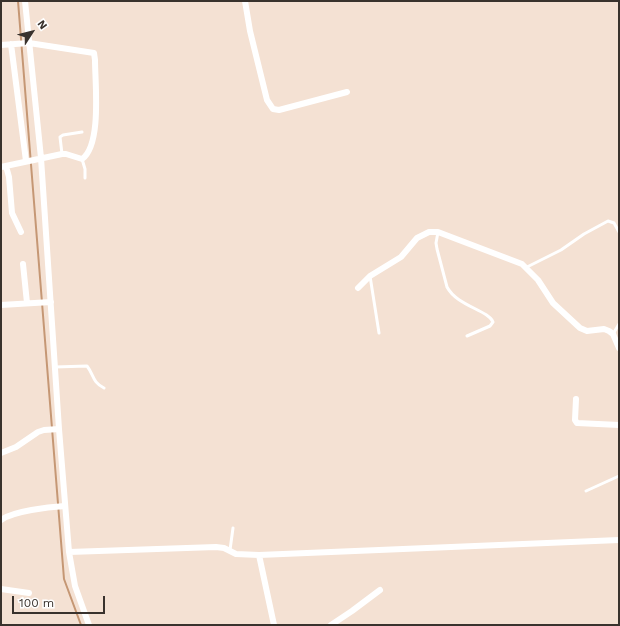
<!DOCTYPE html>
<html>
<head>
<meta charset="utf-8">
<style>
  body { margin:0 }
  #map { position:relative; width:620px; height:626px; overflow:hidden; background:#f4e1d3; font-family:"Work Sans",sans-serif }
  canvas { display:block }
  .frame { position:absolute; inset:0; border:2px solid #39322d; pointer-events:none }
  .north { position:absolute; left:12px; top:12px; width:40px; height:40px; -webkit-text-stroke:3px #fff; paint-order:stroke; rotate:54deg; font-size:11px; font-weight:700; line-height:16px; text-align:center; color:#39322d }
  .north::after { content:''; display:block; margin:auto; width:14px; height:18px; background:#39322d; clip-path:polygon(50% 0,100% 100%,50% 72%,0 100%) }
  .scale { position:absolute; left:12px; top:596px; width:93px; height:18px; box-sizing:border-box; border:2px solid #39322d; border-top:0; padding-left:5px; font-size:12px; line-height:14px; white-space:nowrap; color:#39322d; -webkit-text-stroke:3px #fff; paint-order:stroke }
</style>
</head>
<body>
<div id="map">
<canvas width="620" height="626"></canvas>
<div class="frame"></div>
<div class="north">N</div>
<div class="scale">100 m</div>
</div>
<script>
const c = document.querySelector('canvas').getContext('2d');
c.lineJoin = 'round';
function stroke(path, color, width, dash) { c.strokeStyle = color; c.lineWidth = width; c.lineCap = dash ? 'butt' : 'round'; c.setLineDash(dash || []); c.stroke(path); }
const stream = new Path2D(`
  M18 1 64 579 81 625`);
const service = new Path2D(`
  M62 154 60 137 63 135 82 132
  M82 159 85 169V178
  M438 232 436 243 437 249 447 287C457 306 488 310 493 322L490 326 467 336
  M527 267 561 250 584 234 608 221 614 223 619 232
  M370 276 379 333
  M613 334 619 324
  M55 367 87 366C94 375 92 382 104 388
  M586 491 619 476
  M230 550 233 528`);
const minor = new Path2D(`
  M25 1 41 158 59 429 69 552 75 586 89 625
  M245 1 250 31 267 100 273 109 279 110 347 92
  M11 44 26 161
  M1 45 29 43 94 53 95 60C95 83 102 145 82 159L66 154H62L1 167
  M6 166 9 177 12 213 21 232
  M23 264 27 303
  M358 288 370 276 401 257 417 238 429 232H438L522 264 538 280 553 303 580 328 587 331 604 329 609 331 613 334 619 348
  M1 305 51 302
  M576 399 575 420 577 423 619 425
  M1 453 16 447 38 432 44 430 59 429
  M1 520C13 511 49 507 65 506
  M69 552 216 547 224 548 236 554 259 555 619 540
  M259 555 274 625
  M1 589 29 593
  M331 625 352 611 380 590`);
stroke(stream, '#c59774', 2);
stroke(service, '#fff', 3);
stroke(minor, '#fff', 6);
</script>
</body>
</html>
